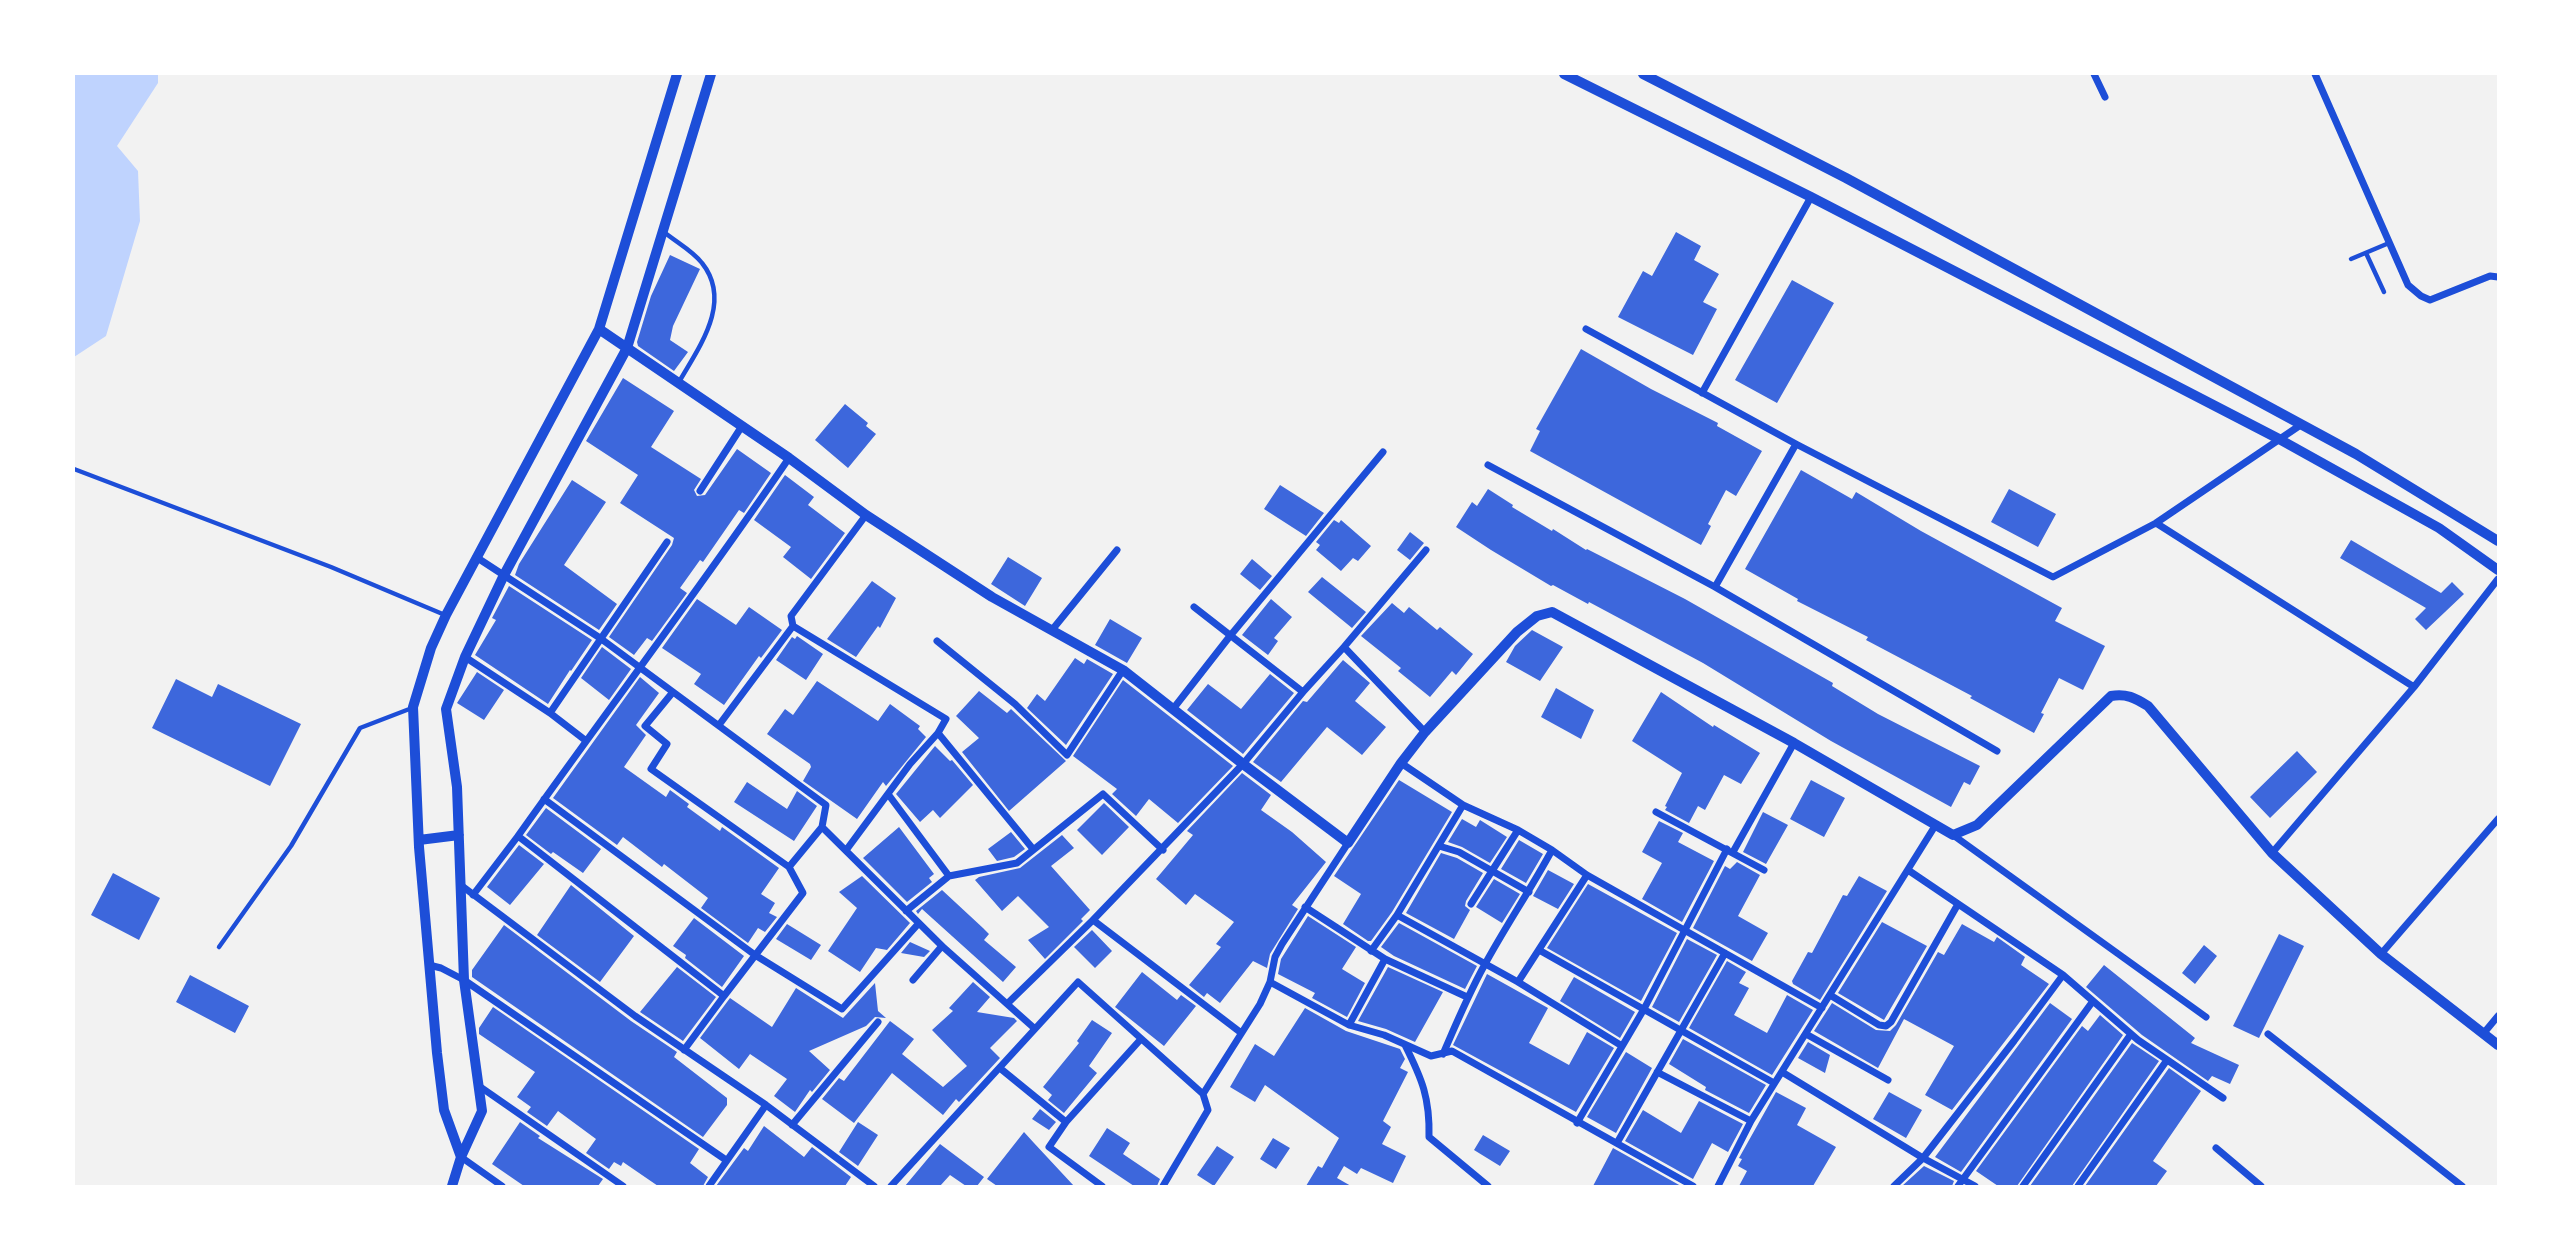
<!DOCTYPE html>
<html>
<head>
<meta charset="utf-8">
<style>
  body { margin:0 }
  #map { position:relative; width:2572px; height:1260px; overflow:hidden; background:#f2f2f2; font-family:"Varela Round",sans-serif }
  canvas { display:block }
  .frame { position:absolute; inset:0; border:75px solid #fff; pointer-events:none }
</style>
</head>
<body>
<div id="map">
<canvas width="2572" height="1260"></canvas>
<div class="frame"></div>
</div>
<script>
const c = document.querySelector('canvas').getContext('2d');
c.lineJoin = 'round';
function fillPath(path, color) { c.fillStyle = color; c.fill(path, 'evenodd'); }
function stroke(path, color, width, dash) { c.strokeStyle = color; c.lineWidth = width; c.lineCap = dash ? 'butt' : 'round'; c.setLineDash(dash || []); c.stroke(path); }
const water = new Path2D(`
  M74 74H158V83L117 146 138 171 140 221 106 336 74 357Z`);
const building = new Path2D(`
  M1676 232 1701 246 1694 260 1719 274 1703 302 1717 309 1693 355 1618 317 1643 271 1652 276Z
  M670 255 700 269 673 326 670 340 688 352 674 371 638 346 637 342 651 296Z
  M1792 280 1834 303 1777 403 1735 380Z
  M1581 349 1651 389 1718 423 1717 426 1762 451 1736 496 1726 490 1708 524 1711 526 1701 545 1530 451 1540 431 1536 429Z
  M623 378 674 411 651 447 701 479 694 490 697 496 705 495 737 449 771 473 744 513 739 510 703 562 700 560 680 588 687 593 652 641 647 638 634 655 609 637 672 545 674 538 620 503 638 475 586 441Z
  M845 404 868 423 866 426 876 434 848 468 815 440Z
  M1801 470 1852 499 1856 492 1921 531 2062 608 2055 621 2105 646 2083 690 2059 678 2041 713 2044 714 2034 733 1970 698 1972 696 1866 640 1868 637 1797 601 1798 599 1745 569Z
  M785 475 814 497 808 505 845 533 811 579 783 557 791 547 754 520Z
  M572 480 606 502 564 565 617 604 599 630 515 575 519 564Z
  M1280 485 1324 513 1306 536 1264 509Z
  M1488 489 1513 505 1512 507 1552 531 1553 529 1586 550 1587 549 1685 599 1833 683 1832 686 1878 714 1980 766 1970 785 1964 782 1951 807 1831 741 1703 663 1589 602 1588 604 1553 585 1551 586 1491 550 1456 527 1472 502 1477 506Z
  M2009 489 2056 514 2038 547 1991 522Z
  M1334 520 1339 523 1341 520 1371 546 1358 561 1353 558 1341 571 1316 550 1320 545 1316 542Z
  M1410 532 1424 543 1410 560 1397 550Z
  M2351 540 2441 593 2452 582 2464 594 2426 630 2415 619 2426 608 2340 558Z
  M1008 557 1042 578 1025 606 991 584Z
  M1252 559 1272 576 1260 590 1240 574Z
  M1322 577 1366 612 1352 628 1308 592Z
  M872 581 896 598 880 628 878 626 856 657 827 639Z
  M509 586 592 640 571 671 570 670 548 704 475 655 496 620 492 618Z
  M697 599 736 625 749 607 782 630 761 658 759 656 724 705 694 684 701 674 662 648Z
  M1271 599 1292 617 1274 638 1278 641 1268 655 1242 635Z
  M1392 603 1404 613 1409 607 1437 630 1440 627 1473 654 1456 675 1452 671 1430 697 1398 671 1401 668 1361 636Z
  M1110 619 1142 638 1127 663 1095 645Z
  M1532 630 1563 647 1540 681 1506 662 1515 646Z
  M797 636 823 654 806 680 776 660 792 637 795 639Z
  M602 647 631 669 609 700 581 678Z
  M1075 658 1084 664 1087 659 1113 674 1066 745 1027 708 1037 694 1045 701Z
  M1343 660 1370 683 1355 701 1386 727 1362 755 1327 727 1281 782 1253 762 1303 701 1307 702Z
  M477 672 504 690 484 720 457 703Z
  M1270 674 1294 693 1243 754 1187 710 1208 684 1241 709Z
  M640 677 659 693 636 725 646 735 624 767 666 797 670 790 689 804 687 807 720 831 722 827 779 868 761 894 775 903 769 913 777 917 765 932 758 928 748 943 701 908 708 898 664 864 662 867 623 837 617 845 553 798Z
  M176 679 212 697 218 684 301 724 270 786 152 728Z
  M1123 680 1233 766 1178 823 1149 799 1136 816 1112 794 1117 789 1073 756Z
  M817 681 878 721 890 704 920 726 918 729 926 737 886 786 883 782 857 819 803 781 811 767 810 764 767 734 785 709 793 715Z
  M1556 688 1594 710 1581 739 1541 717Z
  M979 691 1007 713 1011 709 1066 761 1009 811 962 752 979 738 956 716Z
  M1661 692 1713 727 1714 725 1760 753 1741 784 1724 775 1705 810 1698 806 1689 823 1665 810 1667 807 1665 806 1682 773 1632 741Z
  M935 746 950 761 952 760 973 785 940 818 933 810 920 822 896 794Z
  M2297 751 2317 772 2270 818 2250 797Z
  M1242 773 1271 795 1261 810 1292 832 1326 862 1292 905 1298 909 1270 954 1267 968 1253 961 1220 1003 1207 993 1204 997 1189 985 1221 947 1216 944 1234 922 1195 894 1186 905 1156 879 1193 835 1187 831Z
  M1399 780 1452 812 1392 912 1371 941H1368L1343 924 1361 894 1334 876Z
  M1811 780 1845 798 1824 837 1790 819Z
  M747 782 787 809 797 791 817 806 794 841 734 802Z
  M1104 803 1129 827 1102 855 1077 830Z
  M546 808 601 849 583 873 553 852 551 854 526 835Z
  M1763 812 1788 825 1766 864 1743 852Z
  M1462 819 1476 827 1480 820 1507 837 1490 863 1462 847 1448 842Z
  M1659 821 1683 833 1678 842 1714 861 1682 922 1642 899 1662 863 1642 852Z
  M899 827 934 874 929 878 932 882 907 902 863 858Z
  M1011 832 1025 849 1014 857 997 861 988 849Z
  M1062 835 1074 848 1051 866 1090 910 1081 919 1083 921 1045 959 1028 940 1049 927 1018 896 1002 911 975 880 979 877 1020 868Z
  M1519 840 1543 854 1526 883 1501 869Z
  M519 845 544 864 510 905 487 887Z
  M1441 853 1457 858 1483 873 1466 901 1465 906 1470 910 1454 939 1406 913Z
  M1737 862 1760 875 1738 916 1768 933 1752 961 1693 928 1725 866 1730 869Z
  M1548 870 1574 884 1558 909 1533 896Z
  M113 873 160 898 139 940 91 915Z
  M862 876 910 923 887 950 876 948 860 972 828 951 857 908 839 892Z
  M1859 876 1887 891 1820 1000 1793 984 1792 981 1808 952 1812 953 1843 895 1847 896Z
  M1494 879 1520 894 1502 923 1476 907Z
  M1588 884 1677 933 1641 1001 1547 948Z
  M571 885 634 936 600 982 537 935Z
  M942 890 983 928 989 934 984 940 1016 967 1003 982 922 909 918 914 916 911Z
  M1308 916 1356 947 1342 969 1365 983 1347 1017 1312 998 1315 993 1278 974 1281 959Z
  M694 918 744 956 722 987 685 958 686 955 673 946Z
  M1882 922 1927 946 1884 1020 1838 993Z
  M1399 923 1477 966 1465 989 1394 956 1381 947Z
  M787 924 821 945 811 960 776 939Z
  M1962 924 1994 942 1997 937 2025 957 2021 965 2049 984 1952 1110 1925 1095 1954 1046 1904 1019 1878 1068 1814 1031 1832 1003 1876 1030 1890 1031 1896 1025 1938 952 1944 955Z
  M504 925 631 1021 677 1052 674 1057 727 1098V1105L703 1137 472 977V970Z
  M1092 930 1112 951 1095 968 1074 947Z
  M2279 934 2304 946 2259 1038 2233 1026Z
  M1687 939 1717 955 1679 1022 1652 1007Z
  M910 942 930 951 924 957 901 953Z
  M2204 945 2217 956 2195 984 2182 973Z
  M1727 961 1746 972 1739 983 1749 988 1734 1015 1767 1033 1787 995 1813 1010 1772 1075 1689 1028Z
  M2104 965 2195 1038 2191 1043 2239 1065 2230 1084 2212 1076 2208 1081 2142 1035 2086 987Z
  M677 967 716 997 683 1041 640 1012Z
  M1388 967 1443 992 1415 1042 1386 1029 1358 1021Z
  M1142 972 1177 1000 1181 995 1196 1006 1164 1046 1115 1007Z
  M1487 974 1548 1008 1529 1043 1569 1065 1587 1032 1614 1048 1576 1112 1453 1045Z
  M190 975 249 1006 235 1033 176 1002Z
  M1574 977 1635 1012 1620 1038 1560 1001Z
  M973 982 990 997 977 1012 1014 1018 1017 1021 990 1048 1000 1058 961 1100 959 1102 956 1099 943 1115 892 1073 854 1123 822 1099 839 1078 844 1081 890 1021 914 1039 902 1054 943 1087 967 1066 932 1030 953 1011 949 1008Z
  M875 983 878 1011 886 1018 875 1017 866 1026 809 1051 830 1070 812 1092 810 1090 795 1112 774 1096 787 1079 750 1054 739 1069 700 1038 730 998 772 1027 796 988 843 1018Z
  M2050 1003 2072 1019 1961 1172 1935 1157Z
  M493 1007 699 1149 690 1163 708 1177 703 1186H658L623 1162 621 1166 614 1162 609 1169 586 1153 596 1139 558 1111 547 1126 527 1112 531 1107 517 1097 535 1072 479 1034V1028Z
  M1305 1008 1346 1031 1400 1049 1405 1059 1400 1068 1408 1072 1383 1121 1391 1127 1382 1144 1406 1156 1393 1183 1361 1168 1357 1174 1344 1166 1337 1178 1351 1186H1306L1318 1166 1322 1168 1339 1138 1265 1085 1255 1102 1230 1087 1255 1044 1274 1056Z
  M2100 1015 2123 1035 2017 1186H1998L1976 1171 2082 1026 2088 1031Z
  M1092 1020 1112 1033 1089 1066 1097 1073 1064 1113 1048 1100 1052 1095 1043 1087 1079 1043 1077 1041Z
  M1683 1039 1766 1085 1749 1113 1705 1090 1706 1087 1669 1064Z
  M1808 1042 1830 1055 1825 1073 1798 1058Z
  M2132 1043 2159 1061 2072 1186H2030Z
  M1626 1052 1652 1068 1616 1133 1587 1117Z
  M2169 1068 2201 1091 2153 1161 2167 1171 2156 1186H2085Z
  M1776 1092 1806 1108 1797 1125 1836 1147 1813 1186H1739L1747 1171 1738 1166 1742 1159 1739 1158Z
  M1889 1092 1922 1110 1906 1138 1873 1119Z
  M1699 1101 1743 1124 1728 1152 1712 1143 1693 1179 1625 1141 1643 1110 1681 1133Z
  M1040 1109 1056 1122 1049 1130 1032 1119Z
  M520 1122 540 1136 538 1138 603 1179 598 1186H524L492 1164Z
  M858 1122 878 1135 858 1166 839 1152Z
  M764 1126 804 1157 812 1147 851 1177 845 1186H716L744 1148 748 1151Z
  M1107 1128 1130 1143 1123 1154 1160 1179 1157 1186H1134L1089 1156Z
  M1024 1132 1034 1143 1074 1186H997L987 1179Z
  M1483 1135 1510 1151 1500 1166 1474 1150Z
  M1273 1138 1290 1148 1276 1169 1260 1159Z
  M940 1144 984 1177 977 1186H966L950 1175 940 1186H905Z
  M1217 1146 1234 1157 1214 1186 1197 1175Z
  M1613 1148 1681 1186H1593Z
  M1924 1166 1954 1181 1952 1186H1902Z`);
const service = new Path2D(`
  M664 232C676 242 693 251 702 263 733 302 699 347 679 382
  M2366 253 2384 292
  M2351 259 2389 243
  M74 469 331 567 445 615
  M219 947 291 846 360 728 412 708`);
const minor = new Path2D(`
  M2094 74 2105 97
  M2315 74 2408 285 2421 296 2430 300 2490 276 2498 277
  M1586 329 1796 444 2053 577 2156 523 2302 424
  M1702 393 1811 197
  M789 458C702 586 608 709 518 836L724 996 803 893 789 867 822 827
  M1488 465 1715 587 1997 751
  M700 491 742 426
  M2156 523 2414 687
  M476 557 600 638 826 805 822 827 942 946 1034 1028
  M1715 587 1796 444
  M1194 607 1303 692 1344 647 1426 550
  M793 626 946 719 938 733 910 764 847 849
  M1052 630 1117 550
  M937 641 1015 704 1067 755 1123 670
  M1344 647 1425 732
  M465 657 550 713 585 740
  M673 692 645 726 667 744 651 769 789 867
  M1173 709 1230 636 1383 452
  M550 713 667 542
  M719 725 793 626 791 616 866 515
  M938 733 1033 849
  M1401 763 1463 805 1518 830 1552 850 1587 875 1822 1008
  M888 794 949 876
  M544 799 755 955 842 1009 919 923
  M1656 812 1764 870
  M1953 835 2206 1017
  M1439 846 1459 852 1529 892
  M1733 852 1794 743
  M2272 853 2414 687 2498 579
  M1908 870 2063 975 2138 1040 2223 1098
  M462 886 635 1016 766 1105 874 1186
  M473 895 518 836
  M1471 904 1518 830
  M1305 907 1385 959 1467 997
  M906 911 949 876 1017 863 1103 794 1163 850
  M1397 915 1518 982 1622 1046
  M1093 920 1243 764 1303 692
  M1539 950 1774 1083
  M1371 951 1397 915 1463 805
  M2381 954 2498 819
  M429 965 441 968 464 980 726 1160
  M913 980 942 946
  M1270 982 1349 1025 1384 1035 1431 1056 1452 1051 1693 1186
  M1518 982 1587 875
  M1830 995 1879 1025 1886 1026 1891 1022 1958 904
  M1008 1003 1093 920 1240 1032
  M1349 1025 1385 959
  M1806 1034 1888 1080
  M2268 1034 2462 1186
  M2483 1034 2498 1016
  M1405 1045C1422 1079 1430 1098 1429 1137L1488 1186
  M684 1050 724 996
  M1443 1054C1456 1024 1468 995 1484 966 1505 927 1531 889 1552 850
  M1001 1069 1066 1122
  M1657 1072 1751 1121
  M1782 1072 1923 1158 1975 1186
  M479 1086 623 1186
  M1203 1094 1260 1004 1270 982 1275 957 1282 944 1348 843
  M1577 1123 1644 1009 1727 849
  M792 1125 878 1022
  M1617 1143 1725 953
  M2216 1148 2261 1186
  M461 1157 502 1186
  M709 1186 766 1105
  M891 1186 1078 982 1203 1094 1208 1110 1163 1186
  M1102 1186 1049 1147 1066 1122 1141 1039
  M1718 1186 1751 1121 1935 826
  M1894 1186 1923 1158 2014 1041 2063 975
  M1958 1186 2093 1001
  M2023 1186 2131 1034
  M2078 1186 2167 1060`);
const tertiary = new Path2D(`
  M1564 74 1811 197 2279 439 2439 528 2498 570
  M1643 74 1846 178 2356 454 2498 541
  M599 329 789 458 866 515 992 597 1123 670 1243 764 1348 843 1401 763 1425 732 1517 632 1537 616 1552 612 1794 743 1953 835 1977 825 2111 696C2126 693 2135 698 2148 706L2272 853 2381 954 2498 1045
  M419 840 459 835
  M461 1157 444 1110 437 1053 419 847 413 707 431 648 446 615 599 329 677 74
  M452 1186 461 1157 482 1111 464 980 457 787 446 709 465 657 504 575 627 348 711 74`);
fillPath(water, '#bfd3fe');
fillPath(building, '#3d67dc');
stroke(service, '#1d4ed8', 4.5);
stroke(minor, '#1d4ed8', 7);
stroke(tertiary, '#1d4ed8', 10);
</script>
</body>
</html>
